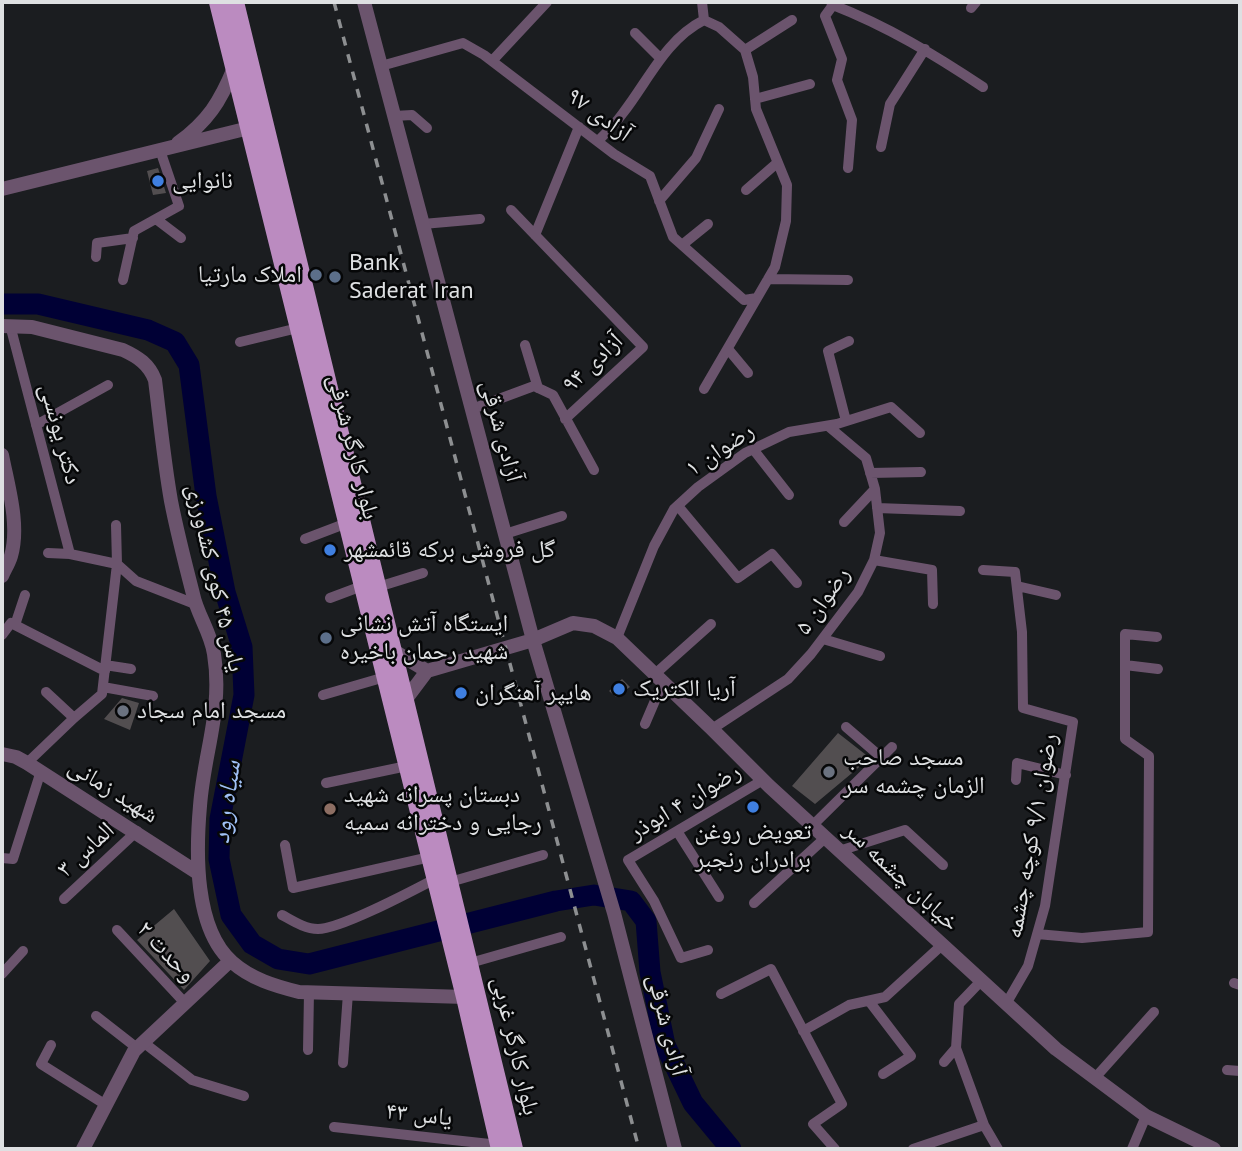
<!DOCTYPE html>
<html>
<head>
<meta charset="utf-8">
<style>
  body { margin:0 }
  #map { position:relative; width:1242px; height:1151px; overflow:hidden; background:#1b1d20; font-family:"PT Sans",sans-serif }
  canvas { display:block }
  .frame { position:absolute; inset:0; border:4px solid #dee0e2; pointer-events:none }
</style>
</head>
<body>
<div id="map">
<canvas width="1242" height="1151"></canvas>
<div class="frame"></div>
</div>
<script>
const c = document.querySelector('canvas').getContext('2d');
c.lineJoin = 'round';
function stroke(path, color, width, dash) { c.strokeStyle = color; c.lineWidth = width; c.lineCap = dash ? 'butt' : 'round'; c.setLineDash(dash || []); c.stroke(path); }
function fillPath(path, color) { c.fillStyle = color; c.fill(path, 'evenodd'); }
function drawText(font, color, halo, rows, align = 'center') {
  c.font = font + ' "PT Sans","Noto Naskh Arabic",sans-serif'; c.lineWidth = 5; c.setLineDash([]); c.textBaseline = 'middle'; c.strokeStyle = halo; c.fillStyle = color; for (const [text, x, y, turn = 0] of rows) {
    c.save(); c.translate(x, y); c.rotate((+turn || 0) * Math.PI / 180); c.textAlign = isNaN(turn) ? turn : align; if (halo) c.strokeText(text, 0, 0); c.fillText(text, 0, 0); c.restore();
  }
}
const river = new Path2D(`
  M2 304H38L148 330 175 342 189 365 206 496 225 592 242 647 244 695 220 819 219 859 231 915 252 944 278 959 309 964 556 901 594 895 631 901 646 921 650 972 665 1045 693 1103 731 1149`);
const building = new Path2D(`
  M158 168 166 193 153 195 147 171Z
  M622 679 630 687 616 697 609 691Z
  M122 698 139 703 130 730 104 719Z
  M838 733 870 758 815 804 792 786Z
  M174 909 210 961 184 990 137 940Z`);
const minor = new Path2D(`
  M702 2 704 20
  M831 2 833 5C887 26 935 55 983 87
  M833 5 825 16 842 59 837 80 852 120 848 168
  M971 8 976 2
  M635 33 660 58
  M745 50 792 20
  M492 61 547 2
  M381 66 463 43 484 55 614 154 650 176 673 237 744 300 757 298 775 267 786 221 787 185 756 109 753 77 745 50 719 27 704 20C666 39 648 81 623 113 616 123 607 132 598 141
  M755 99 810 84
  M394 116 412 115 427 128
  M881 147 890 104 925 49
  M746 190 777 163
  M659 201 696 158 719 109
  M511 210 643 347 565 419
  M156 219 181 238
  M423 224 480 219
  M535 235 579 127
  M682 245 708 224
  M96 257 97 243 133 238
  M768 279 848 280
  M123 280 134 231 179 206 160 150
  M10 325 70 554
  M240 342 298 328
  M525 345 538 388
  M728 349 748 373
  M704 389 757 298
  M472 409 534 386 553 395 594 470
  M846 421 828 351 849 341
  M36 425 108 385
  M753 449 789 495
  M870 473 921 472
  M678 506 738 578 772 554 797 583
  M877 508 960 511
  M844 522 875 489
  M505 534 562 516
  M305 539 347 523
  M48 553 70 554 117 564 136 581 195 604
  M874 560 932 570 933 604
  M983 570 1015 572 1022 632 1023 708 1073 722 1045 906 1028 966 1006 1004
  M1017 586 1056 595
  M378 587 423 573
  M330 598 362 586
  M15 625 25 595
  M2 635 11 623 105 671
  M617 638 654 546 674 509 698 487 745 453 789 432 837 424 891 407 920 433
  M823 639 880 656
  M105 665 131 669
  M1125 665V634L1157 637
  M655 674 711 624
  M103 687 153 696
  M46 692 74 718
  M323 695 385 677
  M645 724 663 682
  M846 727 882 758
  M712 729 788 679 811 654 858 592 874 560 880 533 875 489 866 458 828 426
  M27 763 74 718 102 694 117 564 116 525
  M1016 780 1017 763 1066 775
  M326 783 407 766
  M812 826 892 747
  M677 831 719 897
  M285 845 293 888 430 857
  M839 851 905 830 943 865
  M2 858 13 859 40 774
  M450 882 543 855
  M64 899 137 831
  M754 903 825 838
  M282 915C293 921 305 929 318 929 341 929 412 891 435 879
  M117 930 185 1003
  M1037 934 1082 938 1148 932 1149 756 1125 739V665L1158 669
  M708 950 681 958 654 901 628 860 763 780
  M470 963 561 937
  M2 974 23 951
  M981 981 959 1004 956 1048 984 1125 998 1149
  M1234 983 1240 985
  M721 994 771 969 842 1104 813 1124 835 1149
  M869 1001 911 1056 883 1074
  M96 1016 137 1048
  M803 1031 849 1005 885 997 942 945
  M143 1042 192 1080 244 1096
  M51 1045 41 1064 106 1105
  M308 1050 309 992
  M944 1062 956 1048
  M343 1063 348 993
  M1227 1070 1240 1071
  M1094 1079 1154 1012
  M334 1127 499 1145
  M913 1149 984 1125
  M1132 1149 1146 1116`);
const tertiary = new Path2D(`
  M364 2 533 640 614 913 675 1149
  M178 143C208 121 220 102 234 68
  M2 189 249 128
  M2 326 32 327 123 350C138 357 149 364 155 380 160 420 164 461 171 501 177 532 185 563 193 594 197 614 211 633 214 654 223 710 204 752 200 806 196 851 194 929 232 962 251 979 275 986 299 992L465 997
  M2 455C8 486 20 525 11 556 9 563 5 569 2 576
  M394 651 427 671
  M406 699 427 671 533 640 573 623 594 626 617 638 712 729 769 786 1056 1049 1146 1116 1214 1149
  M2 754 16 757 27 763 198 873
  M83 1149 134 1051 230 961`);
const primary = new Path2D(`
  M218 2 465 997 500 1149
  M235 2 514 1149`);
const rail = new Path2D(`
  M334 2 639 1149`);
const markers = [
  [158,181,7,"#3f7fe0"],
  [316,275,7,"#5c6f8a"],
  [335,277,7,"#5c6f8a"],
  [330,550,7,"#3f7fe0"],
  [326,638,7,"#5c6f8a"],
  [619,689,7,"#3f7fe0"],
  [461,693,7,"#3f7fe0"],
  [123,711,7,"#6b7280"],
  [829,772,7,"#6b7280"],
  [753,807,7,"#3f7fe0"],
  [330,809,7,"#8d6e63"]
];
const streetNames = [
  ["آزادی ۹۷",599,115,36],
  ["آزادی ۹۴",593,363,-44],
  ["آزادی شرقی",501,431,75],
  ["دکتر یونسی",60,434,75],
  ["بلوار کارگر شرقی",353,447,76],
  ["رضوان ۱",720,450,-34],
  ["یاس ۴۵ کوی کشاورزی",215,578,77],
  ["رضوان ۵",823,601,-55],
  ["شهید زمانی",113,791,32],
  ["رضوان ۴ ابوذر",685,802,-31],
  ["رضوان ۹/۱ کوچه چشمه",1032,836,-80],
  ["الماس ۳",86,850,-43],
  ["خیابان چشمه سر",901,877,43],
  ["وحدت ۲",166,952,47],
  ["آزادی شرقی",667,1025,76],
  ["بلوار کارگر غربی",515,1046,77],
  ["یاس ۴۳",419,1115,6]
];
const poiNames = [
  ["نانوایی",172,181],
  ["Bank",349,263],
  ["Saderat Iran",349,291],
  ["املاک مارتیا",302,275,"right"],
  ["گل فروشی برکه قائمشهر",344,550],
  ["ایستگاه آتش نشانی",340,624],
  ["شهید رحمان باخیره",340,652],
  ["آریا الکتریک",633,689],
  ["هایپر آهنگران",475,693],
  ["مسجد امام سجاد",137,711],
  ["مسجد صاحب",843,758],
  ["الزمان چشمه سر",843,786],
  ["دبستان پسرانه شهید",344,795],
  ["رجایی و دخترانه سمیه",344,823],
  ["تعویض روغن",753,832,"center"],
  ["برادران رنجبر",753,860,"center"]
];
const waterNames = [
  ["سیاه رود",227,802,-82]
];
stroke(river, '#000035', 21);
fillPath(building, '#524e50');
stroke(minor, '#6b546d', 10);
stroke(tertiary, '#6b546d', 14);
stroke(primary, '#bb8bc0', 18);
stroke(rail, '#8d8f91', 3.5, [9, 9]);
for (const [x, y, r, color] of markers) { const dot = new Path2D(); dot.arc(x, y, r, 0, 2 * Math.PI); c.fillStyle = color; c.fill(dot); stroke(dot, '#060708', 2.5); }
drawText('24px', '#dee0e2', '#060708', streetNames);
drawText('24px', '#dee0e2', '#060708', poiNames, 'left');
drawText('italic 26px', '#a0c1f6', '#060708', waterNames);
</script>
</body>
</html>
